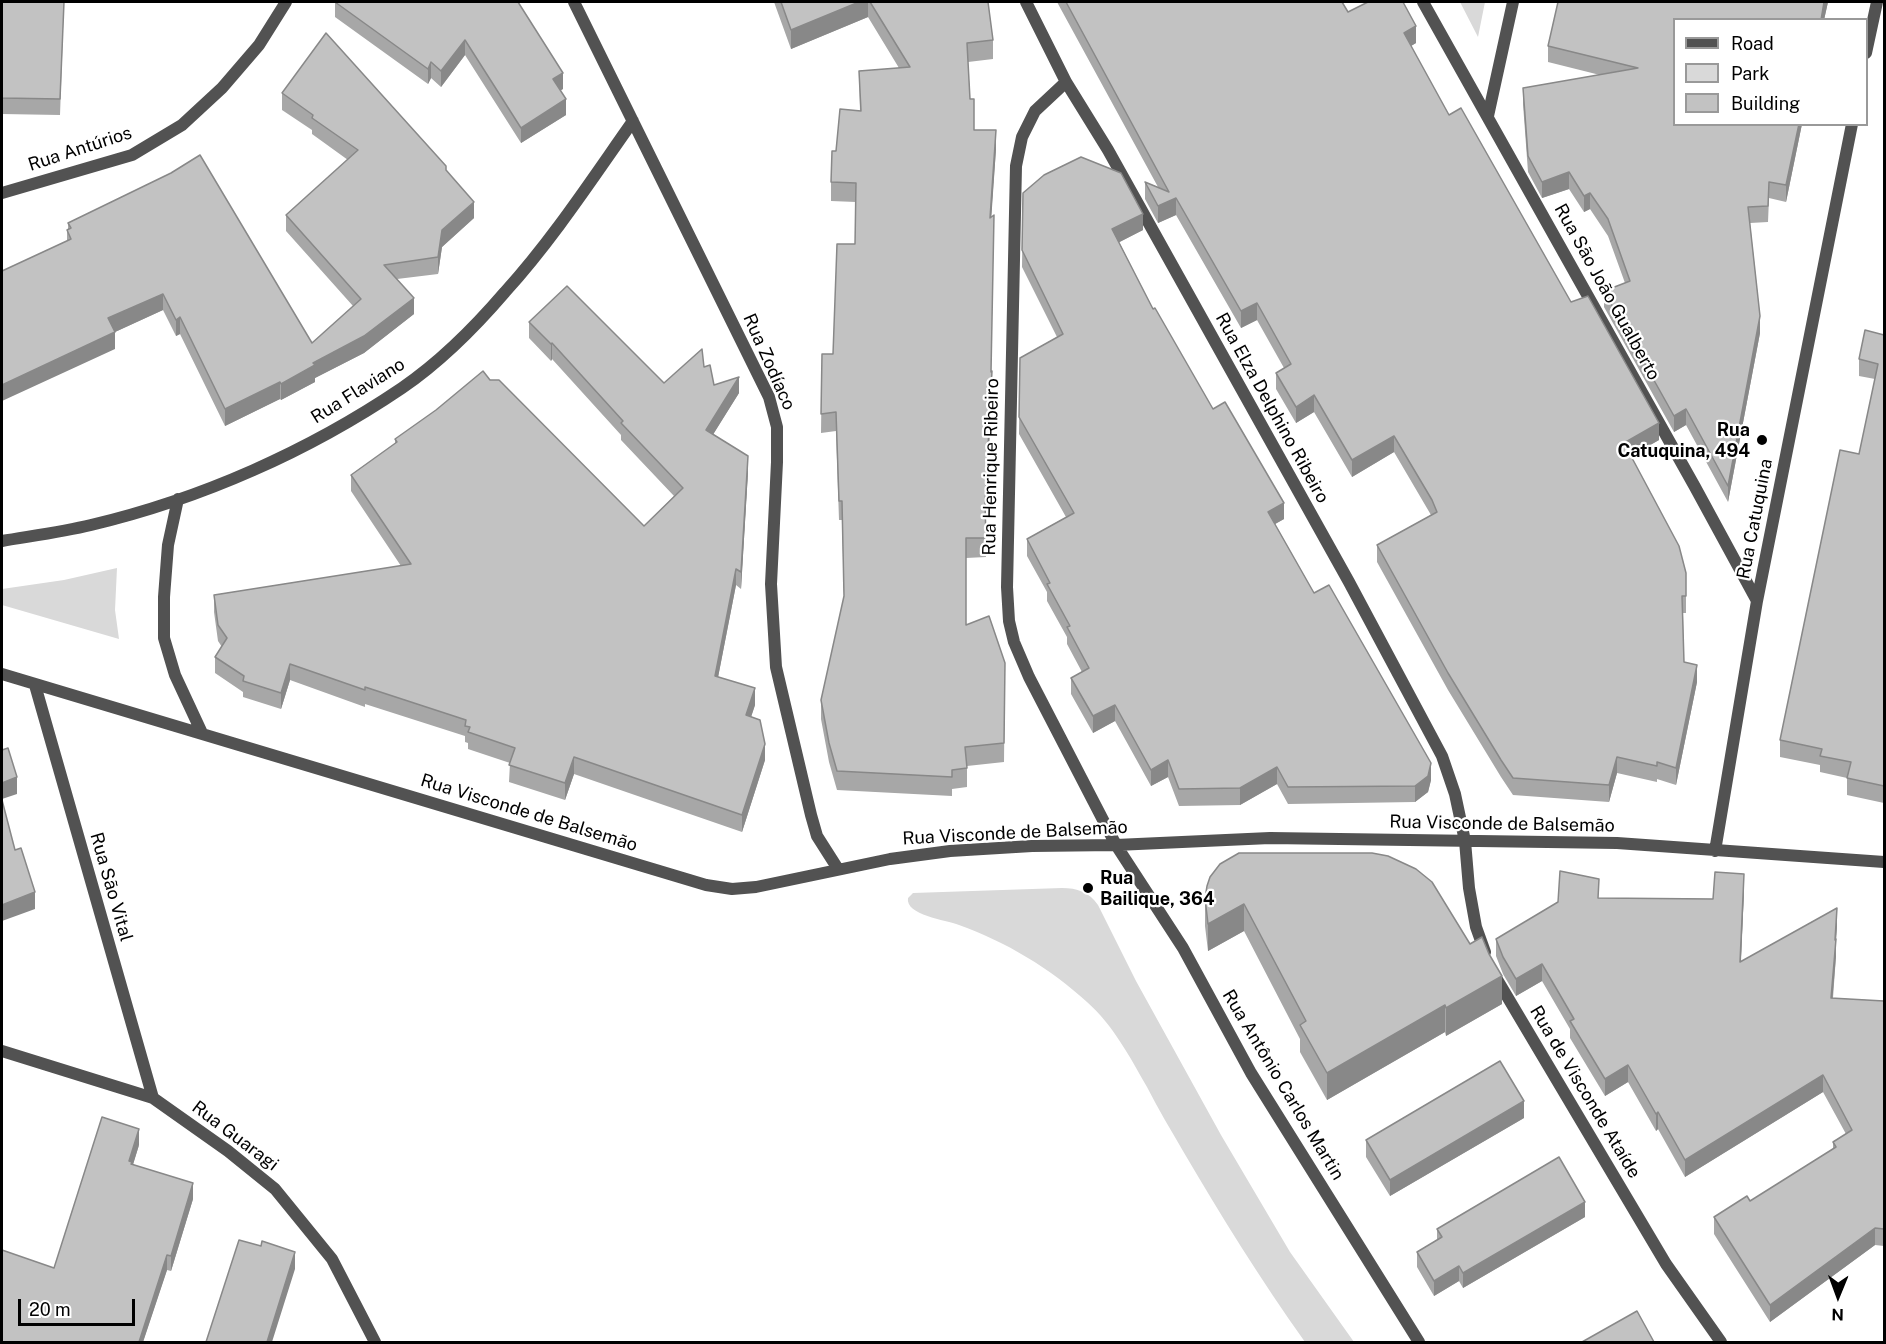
<!DOCTYPE html>
<html>
<head>
<meta charset="utf-8">
<style>
  body { margin:0 }
  #map { position:relative; width:1886px; height:1344px; overflow:hidden; background:#fff; font-family:"Public Sans",sans-serif }
  canvas { display:block }
  .frame { position:absolute; inset:0; border:3px solid #000; pointer-events:none }
  .legend { position:absolute; left:1673px; top:18px; width:195px; height:108px; box-sizing:border-box; background:#fff; border:2px solid #999; margin:0; padding:8px 10px; list-style:none; font-size:18px; color:#000 }
  .legend li { display:flex; align-items:center; gap:12px; height:30px }
  .legend b { width:30px; border:2px solid #999 }
  .north { position:absolute; left:1808px; top:1266px; width:60px; height:60px; -webkit-text-stroke:4px #fff; paint-order:stroke; rotate:181deg; font-size:16px; font-weight:700; line-height:24px; text-align:center; color:#000 }
  .north::after { content:''; display:block; margin:auto; width:21px; height:27px; background:#000; clip-path:polygon(50% 0,100% 100%,50% 72%,0 100%) }
  .scale { position:absolute; left:18px; top:1299px; width:117px; height:27px; box-sizing:border-box; border:3px solid #000; border-top:0; padding-left:8px; font-size:18px; line-height:21px; white-space:nowrap; color:#000; -webkit-text-stroke:4px #fff; paint-order:stroke }
</style>
</head>
<body>
<div id="map">
<canvas width="1886" height="1344"></canvas>
<div class="frame"></div>
<ul class="legend">
<li><b style="height:8px;background:#525252"></b>Road</li>
<li><b style="height:16px;background:#d9d9d9"></b>Park</li>
<li><b style="height:16px;background:#c2c2c2"></b>Building</li>
</ul>
<div class="north">N</div>
<div class="scale">20 m</div>
</div>
<script>
const c = document.querySelector('canvas').getContext('2d');
c.lineJoin = 'round';
function fillPath(path, color) { c.fillStyle = color; c.fill(path, 'evenodd'); }
function stroke(path, color, width, dash) { c.strokeStyle = color; c.lineWidth = width; c.lineCap = dash ? 'butt' : 'round'; c.setLineDash(dash || []); c.stroke(path); }
function drawText(font, color, halo, rows, align = 'center') {
  c.font = font + ' "Public Sans",sans-serif'; c.lineWidth = 4.5; c.setLineDash([]); c.textBaseline = 'middle'; c.strokeStyle = halo; c.fillStyle = color; for (const [text, x, y, turn = 0] of rows) {
    c.save(); c.translate(x, y); c.rotate((+turn || 0) * Math.PI / 180); c.textAlign = isNaN(turn) ? turn : align; if (halo) c.strokeText(text, 0, 0); c.fillText(text, 0, 0); c.restore();
  }
}
const green = new Path2D(`
  M1460 2H1485L1478 37Z
  M117 568 115 610 119 639 2 605V589L64 580Z
  M1062 888C1077 888 1089 892 1098 905L1136 981 1221 1135 1290 1252 1354 1342H1305C1261 1280 1221 1216 1183 1151 1171 1130 1158 1109 1147 1087 1130 1057 1113 1025 1087 1002 1050 968 1006 942 959 925 946 920 905 915 908 898L913 893Z`);
const street = new Path2D(`
  M574 2 769 397 777 427V462L771 584 776 667 811 815 817 836 838 869
  M1026 2 1066 82 1108 150 1349 582 1442 756 1455 794 1465 841 1469 888 1476 927 1485 952
  M1423 2 1695 487 1757 601
  M1866 53 1877 2
  M1066 82 1035 111 1022 137 1016 166 1007 587 1009 621 1014 642 1029 677 1116 845 1183 948 1251 1073 1419 1342
  M1488 116 1513 2
  M2 193 132 155 182 125 222 88 259 45 286 2
  M178 499 168 545 164 597V638L175 675 202 733
  M2 541C31 536 62 532 91 525 201 499 309 451 402 388 440 362 475 327 505 292 553 239 592 179 633 121
  M2 674 706 885 732 889 756 887 890 859 950 851 1032 846 1116 845 1270 838 1617 843 1884 862
  M35 685 153 1098
  M1715 851 1757 601 1852 124
  M1495 976 1666 1264 1721 1342
  M2 1051 153 1098 228 1151 275 1189 332 1259 375 1342`);
const wall = new Path2D(`
  M2 2H64L60 115 2 114Z
  M335 2H518L563 89 560 90 566 115 521 143 465 55 441 87 431 78 428 84 335 17Z
  M774 2H988L993 40V59L968 62 970 99 974 130 996 149 991 217V372L992 390 985 519 986 557 966 558V625L1005 663 1004 762 967 766V787L952 789V796L837 790 829 762 821 719V700L844 598 842 520H839L836 431 821 433 822 354H833L855 244 856 202 831 201V182L836 151 860 111 859 71 899 68 868 17 791 49Z
  M1057 2H1342L1348 12 1416 43 1411 46 1449 115 1659 440 1631 456 1686 573V613H1683L1684 662 1697 682 1676 785 1657 779V782L1617 773 1609 802 1513 795 1501 777 1448 690 1377 562V545L1431 515 1394 452 1352 477 1314 412 1296 423 1276 389V373L1284 368 1257 320 1241 328 1176 215 1158 223 1145 199V182L1158 187Z
  M1558 2H1828L1824 20H1674V124H1802L1786 202 1769 198 1768 222 1750 223 1760 316V333L1728 502 1686 425 1674 432 1604 307V291L1625 283 1608 236 1590 209 1584 212 1569 189 1542 198 1528 172 1523 104V88L1600 75 1548 62V46Z
  M282 93 446 170 474 218 442 247 438 274 397 279 414 314 364 353 315 378V382L281 400 280 399 225 426 180 334 176 336 163 310 115 332V349L67 240V230L68 229V223L312 343 353 306 286 231V215L348 160 312 134V130L282 110Z
  M1023 193 1143 230 1119 242 1153 309 1213 409 1284 519 1275 524 1314 593 1431 780 1428 792 1415 802 1288 804 1277 784 1240 805 1179 806 1168 777 1151 786 1115 721 1093 733 1071 694V678L1082 672 1067 644V637L1047 601V592L1027 556V539L1066 517 1019 434 1020 358 1057 337 1022 267Z
  M529 322 664 383 704 367 714 385 739 393 713 434 748 472 741 589 736 585 718 677 755 705 751 717 765 760 742 832 574 774 565 800 509 782 510 763 468 749V743L465 742V736L365 704V707L290 680 281 709 243 697V692L215 673V657L222 647 218 641 214 612V595L401 566 351 491V475L395 444V439L490 380 644 526 674 496 621 440V435L552 359 551 361 529 338Z
  M1884 335V803L1847 795V778L1820 772V765L1780 757V740L1859 454 1875 379 1859 376V359Z
  M1744 891 1741 962 1837 925 1836 940V956L1833 998 1884 1001V1246L1875 1245 1770 1322 1714 1234V1217L1750 1201 1833 1149V1142L1846 1134 1823 1092 1685 1177 1658 1129 1656 1131 1628 1082 1605 1096 1570 1038V1029L1542 981 1516 996 1503 974 1496 956V939L1599 898 1713 899Z
  M1205 898 1470 944 1502 1004 1446 1036 1445 1032 1327 1100 1300 1052V1039L1244 931 1208 951 1205 926Z
  M1524 1118 1390 1196 1366 1157V1140Z
  M139 1145 133 1164 193 1199 171 1271 167 1270 143 1342H2Z
  M1585 1217 1463 1288 1459 1281 1434 1296 1417 1267V1252L1437 1240V1229Z`);
const shadedWall = new Path2D(`
  M859 2H868V17L791 49V30Z
  M1824 2H1828L1824 20H1821Z
  M1416 26V43L1404 50V33Z
  M465 40V55L441 87V71Z
  M431 62V78L428 84V69Z
  M563 73V89L553 95V79Z
  M566 99V115L521 143V128Z
  M1799 124H1802L1786 202V185Z
  M996 130V149L990 237V218Z
  M1569 172V189L1542 198V182Z
  M1590 193V209L1584 212V196Z
  M1176 198V215L1158 223V206Z
  M474 202V218L442 247 438 274V257L442 230Z
  M1143 214V230L1112 246V229Z
  M163 294V310L115 332V349L2 401V385L108 318Z
  M414 298V314L364 353 315 378V382L281 400V384Z
  M1257 303V320L1241 328V311Z
  M1760 316V333L1728 502V486Z
  M180 317V334L176 336V320Z
  M552 343V359L551 361V344Z
  M992 371V390L985 523V504Z
  M739 377V393L706 446V430Z
  M280 382V399L225 426V409Z
  M1314 395V412L1296 423V407Z
  M1686 409V425L1674 432V416Z
  M1659 423V440L1624 460V443Z
  M1394 436V452L1352 477V460Z
  M748 456V472L741 589V572Z
  M1284 503V519L1268 528V512Z
  M736 569V585L715 693V676Z
  M290 664V680L281 709V693Z
  M1697 665V682L1676 785V768Z
  M755 688V705L746 732V715Z
  M1115 705V721L1093 733V716Z
  M765 744V760L742 832V815Z
  M574 757V774L565 800V783Z
  M1617 757V773L1609 802V785Z
  M1168 760V777L1151 786V770Z
  M1431 763V780L1428 792 1415 802V786Z
  M1277 767V784L1240 805V788Z
  M17 777V794L2 799V783Z
  M1744 874V891L1740 979V962Z
  M35 892V909L2 921V905Z
  M1244 904V931L1208 951V924Z
  M1837 908V925L1835 957V940Z
  M1836 939V956L1831 1015V998Z
  M1542 964V981L1516 996V979Z
  M1502 976V1004L1446 1036V1008Z
  M1445 1005V1032L1327 1100V1073Z
  M1628 1065V1082L1605 1096V1079Z
  M1823 1075V1092L1685 1177V1160Z
  M1524 1101V1118L1390 1196V1180Z
  M1658 1112V1129L1656 1131V1114Z
  M139 1129V1145L132 1168 129 1161Z
  M193 1183V1199L171 1271V1256Z
  M1585 1202V1217L1463 1288V1273Z
  M1875 1228V1245L1770 1322V1305Z
  M295 1252V1269L272 1342H267Z
  M167 1255V1270L143 1342H139Z
  M1459 1266V1281L1434 1296V1281Z`);
const building = new Path2D(`
  M2 2H64L60 99 2 98Z
  M335 2H518L563 73 553 79 566 99 521 128 465 40 441 71 431 62 428 69Z
  M781 2H859L791 30Z
  M870 2H988L993 40 967 43 970 99H974V130H996L990 218 994 215 991 372 992 371 985 504 986 538H966V625L989 616 1005 663 1004 743 965 747 967 768 952 770V777L837 771 829 743 821 700 844 596 842 501H839L836 412 821 414 822 354H833L837 244H855L856 183 831 182 832 151H836L840 109 861 111 859 71 910 67Z
  M1066 2H1342L1348 12 1368 2H1403L1416 26 1404 33 1449 115 1461 108 1571 302 1588 296 1659 423 1624 443 1679 546 1686 573V596H1682L1684 662 1697 665 1676 768 1657 762V766L1617 757 1609 785 1513 778 1501 760 1448 673 1377 545 1437 512 1432 500 1394 436 1352 460 1314 395 1296 407 1276 373 1291 364 1257 303 1241 311 1176 198 1158 206 1145 182 1169 192Z
  M1558 2H1824L1821 20H1674V124H1799L1786 185 1769 182 1768 206 1748 207 1760 316 1728 486 1686 409 1674 416 1604 291 1630 281 1608 219 1590 193 1584 196 1569 172 1542 182 1528 156 1523 88 1638 68 1548 46Z
  M326 33 446 166V170L474 202 442 230 438 257 384 265 414 298 364 336 313 363 315 365 281 384 280 382 225 409 180 317 176 320 163 294 108 318 115 332 2 385V271L71 239 67 230 71 228 68 223 171 173 200 155 312 343 361 299 286 215 358 150 312 118 313 115 282 93Z
  M1081 157 1121 173 1143 214 1112 229 1153 309 1155 308 1213 409 1225 402 1284 503 1268 512 1314 593 1329 585 1431 763 1428 776 1415 786 1288 787 1277 767 1240 788 1179 789 1168 760 1151 770 1115 705 1093 716 1071 678 1089 668 1067 627 1070 626 1047 584 1050 583 1027 539 1074 513 1019 417 1020 358 1063 334 1022 250 1023 193 1044 175Z
  M567 286 664 383 702 349 704 367 710 365 714 385 739 377 706 430 748 456 741 572 736 569 715 676 755 688 746 715 760 720 765 744 742 815 574 757 565 783 509 765 515 748 468 732 470 727 465 726 466 720 365 687V690L290 664 281 693 243 681 244 676 215 657 227 638 218 625 214 595 411 564 351 475 397 442 395 439 436 410 483 371 490 380H499L644 526 683 488 621 423 623 421 552 343 551 344 529 322Z
  M1865 330 1884 335V786L1847 778 1851 762 1820 756 1822 749 1780 740 1840 450 1859 454 1878 364 1859 359Z
  M8 748 17 777 2 783V750Z
  M2 800 15 850 21 848 35 892 2 905Z
  M1239 853H1372L1388 856 1416 869 1432 882 1470 944 1482 937 1489 954 1502 976 1446 1008 1445 1005 1327 1073 1300 1025 1306 1021 1244 904 1208 924 1205 898 1207 886 1210 877 1220 864Z
  M1560 871 1599 879 1598 898 1713 899 1715 872 1744 874 1740 962 1837 908 1835 940 1836 939 1831 998 1884 1001V1229L1875 1228 1770 1305 1714 1217 1747 1196 1750 1201 1836 1147 1833 1142 1852 1130 1823 1075 1685 1160 1658 1112 1656 1114 1628 1065 1605 1079 1570 1021 1574 1019 1542 964 1516 979 1503 957 1496 939 1558 902Z
  M1500 1061 1524 1101 1390 1180 1366 1140Z
  M102 1117 139 1129 129 1161 132 1162 131 1164 193 1183 171 1256 167 1255 139 1342H2V1250L54 1268Z
  M1559 1157 1585 1202 1463 1273 1459 1266 1434 1281 1417 1252 1442 1237 1437 1229Z
  M239 1240 261 1246 262 1241 295 1252 267 1342H206Z
  M1637 1311 1654 1342H1582Z`);
const markers = [
  [1762,440,6,"#000"],
  [1088,888,6,"#000"]
];
const streetNames = [
  ["Rua Antúrios",80,149,-18],
  ["Rua São João Gualberto",1607,292,61],
  ["Rua Zodíaco",769,362,66],
  ["Rua Flaviano",358,391,-32],
  ["Rua Elza Delphino Ribeiro",1272,408,61],
  ["Rua Henrique Ribeiro",991,467,-89],
  ["Rua Catuquina",1755,519,-79],
  ["Rua Visconde de Balsemão",529,813,17],
  ["Rua Visconde de Balsemão",1502,824,1],
  ["Rua Visconde de Balsemão",1015,833,-3],
  ["Rua São Vital",111,887,74],
  ["Rua Antônio Carlos Martin",1283,1085,59],
  ["Rua de Visconde Ataíde",1585,1092,59],
  ["Rua Guaragi",235,1136,37]
];
const poiNames = [
  ["Rua",1750,430],
  ["Catuquina, 494",1750,451],
  ["Rua",1100,878,"left"],
  ["Bailique, 364",1100,899,"left"]
];
fillPath(green, '#d9d9d9');
stroke(street, '#525252', 12);
fillPath(wall, '#a7a7a7');
fillPath(shadedWall, '#888');
fillPath(building, '#c2c2c2');
stroke(building, '#888', 1.5);
for (const [x, y, r, color] of markers) { const dot = new Path2D(); dot.arc(x, y, r, 0, 2 * Math.PI); c.fillStyle = color; c.fill(dot); stroke(dot, '#fff', 2); }
drawText('18px', '#000', '#fff', streetNames);
drawText('bold 18px', '#000', '#fff', poiNames, 'right');
</script>
</body>
</html>
